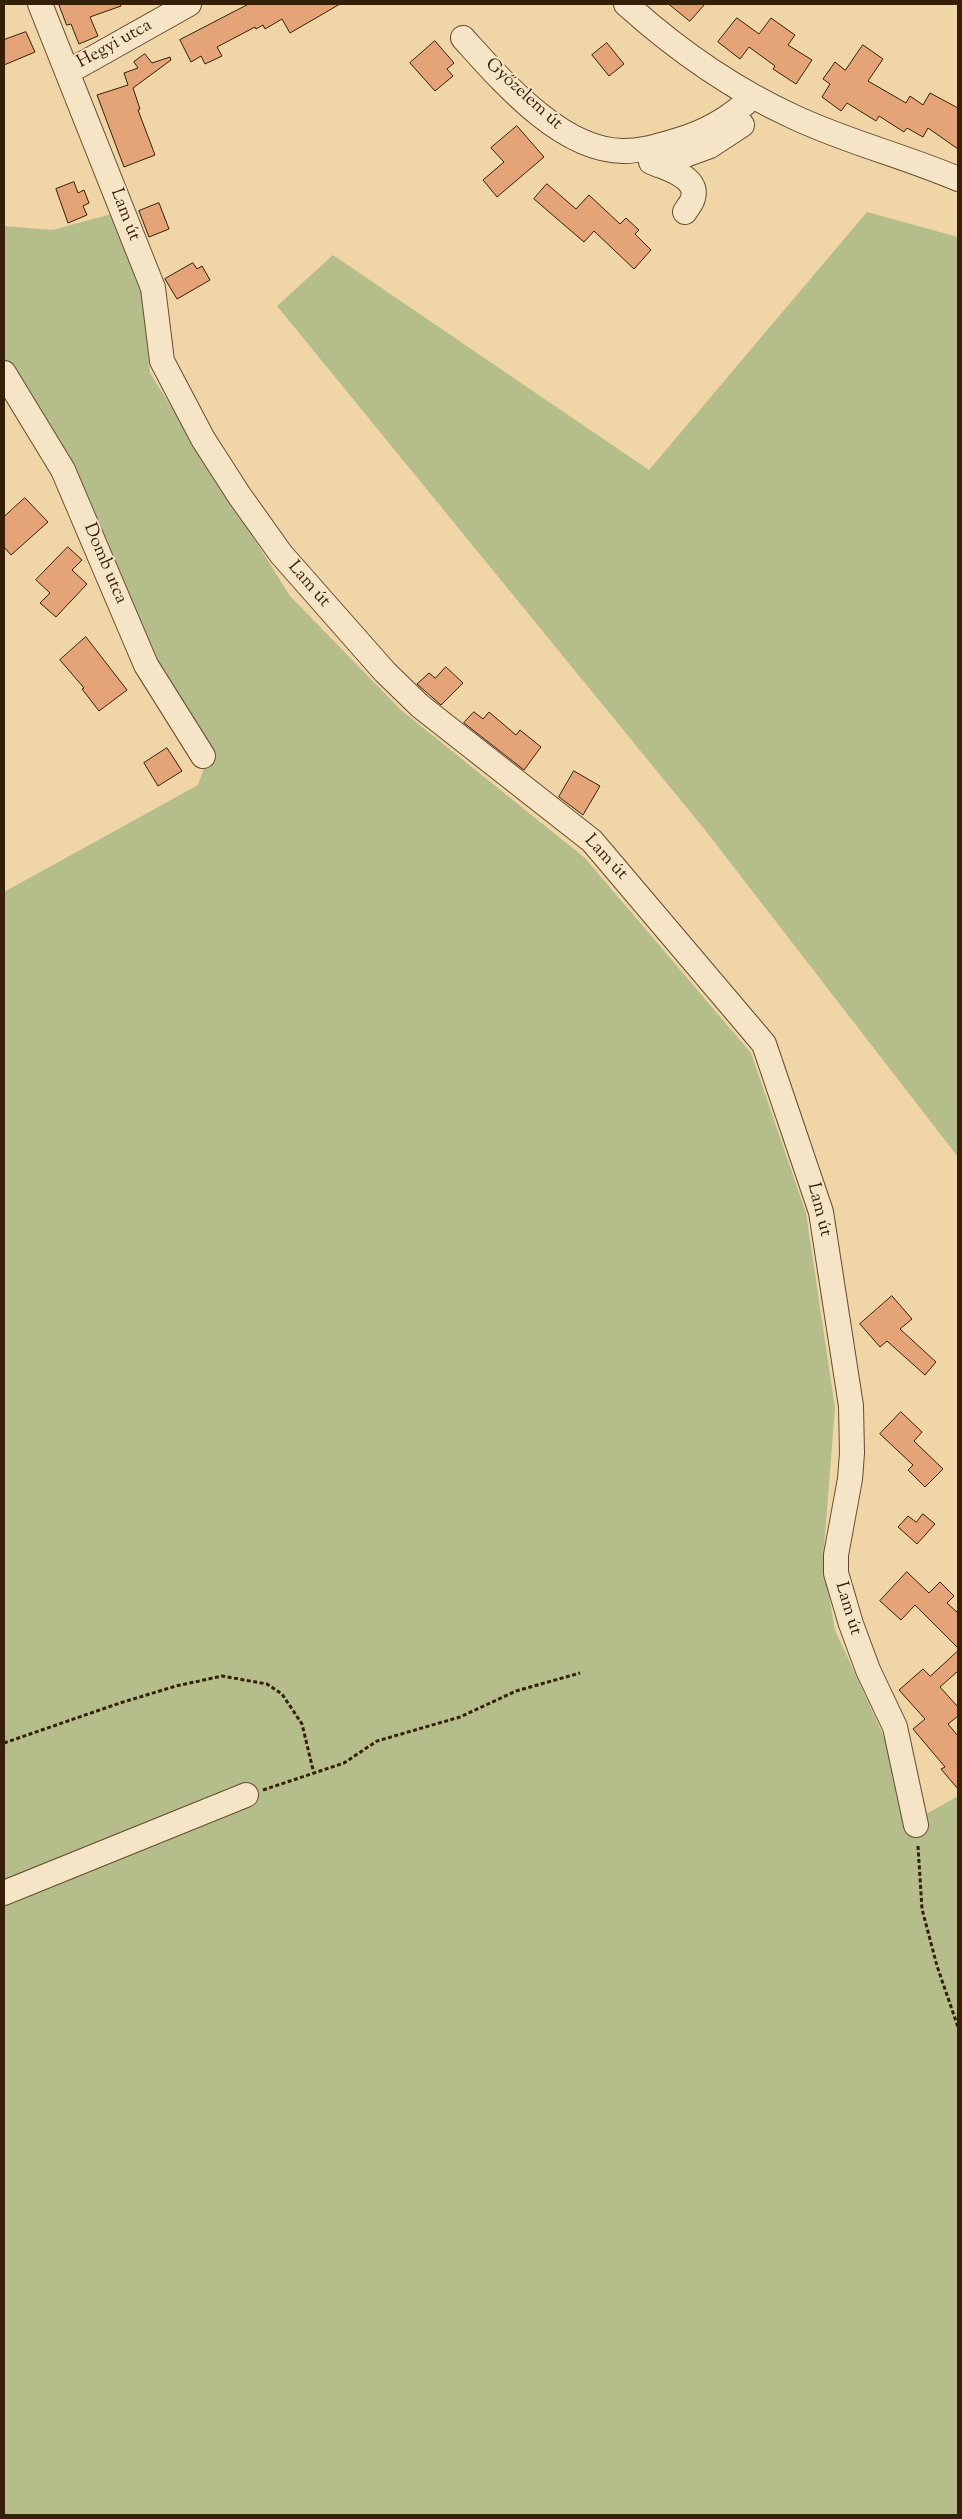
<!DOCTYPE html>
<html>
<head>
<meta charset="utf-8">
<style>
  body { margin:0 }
  #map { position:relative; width:962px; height:2519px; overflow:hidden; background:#f0d5a6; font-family:"Sorts Mill Goudy",serif }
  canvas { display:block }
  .frame { position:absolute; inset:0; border:5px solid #361f08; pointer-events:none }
</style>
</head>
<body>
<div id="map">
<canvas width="962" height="2519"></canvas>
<div class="frame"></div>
</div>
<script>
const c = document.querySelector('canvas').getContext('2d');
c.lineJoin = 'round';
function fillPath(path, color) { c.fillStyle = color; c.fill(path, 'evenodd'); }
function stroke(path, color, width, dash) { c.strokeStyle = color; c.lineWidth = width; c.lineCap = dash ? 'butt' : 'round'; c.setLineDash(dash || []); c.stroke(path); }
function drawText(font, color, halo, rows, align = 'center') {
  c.font = font + ' "Sorts Mill Goudy",serif'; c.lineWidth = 4; c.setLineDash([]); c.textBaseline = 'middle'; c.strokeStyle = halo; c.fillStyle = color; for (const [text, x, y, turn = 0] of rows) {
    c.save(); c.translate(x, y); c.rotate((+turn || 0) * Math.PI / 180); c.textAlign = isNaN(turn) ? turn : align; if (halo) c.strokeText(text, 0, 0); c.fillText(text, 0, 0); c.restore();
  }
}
const green = new Path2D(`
  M867 212 958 237V1157L705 830 277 306 333 255 649 470Z
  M112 214 142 295 150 373 290 596 401 710 585 858 751 1053 806 1213 835 1408 823 1561 835 1630 921 1817 958 1796V2515H4V892L198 785 208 757 4 377V226L52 230Z`);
const building = new Path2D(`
  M59 4H120L121 6 90 17 98 36 79 44 71 24 67 25Z
  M249 4H340L290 33 282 19 265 29 263 25 256 29 255 27 217 47 222 56 205 64 201 56 191 62 180 40Z
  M669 4H705L690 21Z
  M737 18 759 34 771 18 795 35 788 45 812 60 796 84 773 69 775 66 749 47 740 59 718 42Z
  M26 32 35 52 4 65V40Z
  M435 41 454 63 447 69 453 76 435 91 410 63Z
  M607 43 624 64 609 76 592 55Z
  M863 45 883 59 868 81 906 103 910 96 923 105 930 93 958 108V149L928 128 923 137 907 128 904 132 879 116 876 121 847 103 841 111 822 97 830 84 823 79 835 62 845 70Z
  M145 54 152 63 170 57 171 60 133 88 140 109 138 110 155 155 124 167 97 95 128 85 124 73 138 68 134 62Z
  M517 126 544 157 497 197 483 180 504 162 491 148Z
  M74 182 78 193 84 190 89 203 83 206 87 215 68 223 56 189Z
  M547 184 576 209 589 195 620 224 626 218 639 230 635 234 651 250 634 269 594 231 584 242 534 199Z
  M159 203 169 229 149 237 139 211Z
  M193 263 197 269 202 266 210 280 177 299 165 279Z
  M25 498 48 522 11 555 4 547V517Z
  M68 547 82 560 72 570 87 584 56 617 40 603 50 593 36 580Z
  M86 637 127 690 99 711 82 689 84 688 60 660Z
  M446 667 463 683 441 705 417 684 429 673 435 678Z
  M474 712 483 719 489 712 516 735 520 730 541 747 524 770 464 723Z
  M167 748 182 771 158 786 144 763Z
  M574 771 600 786 583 815 559 797Z
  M892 1296 912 1319 900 1329 936 1362 925 1375 887 1341 880 1347 860 1324Z
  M901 1412 922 1432 914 1441 943 1469 925 1487 908 1470 913 1465 880 1434Z
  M923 1514 935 1524 917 1544 898 1527 908 1516 916 1522Z
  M907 1572 929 1593 940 1582 954 1596 947 1603 958 1613V1648L915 1605 901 1620 880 1601Z
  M958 1651V1671L940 1687 958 1707V1716L948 1724 958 1736V1789L941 1769 945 1767 913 1729 925 1719 899 1690 923 1669 930 1676Z`);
const path = new Path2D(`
  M4 1743 120 1703 176 1686 222 1676 267 1684 282 1694 302 1724 314 1774
  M263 1790 344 1763 377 1741 460 1717 516 1691 580 1673
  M918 1846 922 1909 937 1966 958 2027`);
const minor = new Path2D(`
  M40 4 153 288 162 361 203 439 239 495 281 554 385 672 420 706 592 841 764 1044 821 1212 851 1406 852 1453 850 1479 836 1555V1573L851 1624 868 1670 895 1727 916 1825
  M626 4C676 49 733 89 794 117 847 142 904 156 958 179
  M463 38C501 80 561 151 623 151 642 151 658 146 675 141 704 133 732 117 753 96
  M68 72 189 4
  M651 162C666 168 699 177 693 198 692 203 687 208 685 212
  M658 165 710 146 742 125
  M4 373 63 470 146 665 203 756
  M4 1893 246 1795`);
const streetNames = [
  ["Hegyi utca",115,45,-29],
  ["Győzelem út",523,95,42],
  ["Lam út",124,215,69],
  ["Domb utca",104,564,67],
  ["Lam út",308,585,49],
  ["Lam út",605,858,47],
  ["Lam út",818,1210,76],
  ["Lam út",847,1609,73]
];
fillPath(green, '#b5be8a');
fillPath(building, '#e5a477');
stroke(building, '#361f08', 1);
stroke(minor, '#644c30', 26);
stroke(path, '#361f08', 3, [4, 2.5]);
stroke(minor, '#f5e4c5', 24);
drawText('18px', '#361f08', '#f5e4c5', streetNames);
</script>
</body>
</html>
